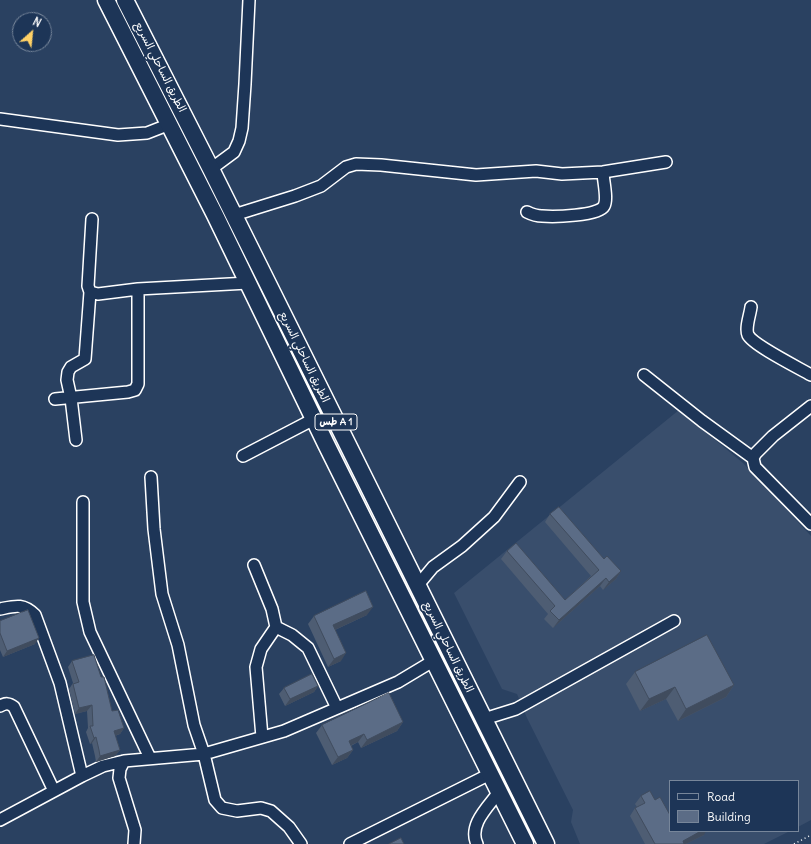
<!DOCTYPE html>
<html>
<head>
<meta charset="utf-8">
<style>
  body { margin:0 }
  #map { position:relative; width:811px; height:844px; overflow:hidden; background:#2a4161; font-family:Delius,sans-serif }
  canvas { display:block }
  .legend { position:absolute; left:669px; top:780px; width:130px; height:52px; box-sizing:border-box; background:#1d3557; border:1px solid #77869a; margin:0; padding:5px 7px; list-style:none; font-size:12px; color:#fff }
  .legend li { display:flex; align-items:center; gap:8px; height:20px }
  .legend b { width:20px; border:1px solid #77869a }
  .north { position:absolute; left:12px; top:12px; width:40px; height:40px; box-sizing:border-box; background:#1d3557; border:1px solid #77869a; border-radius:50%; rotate:27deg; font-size:11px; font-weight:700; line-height:16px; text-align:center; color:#fff }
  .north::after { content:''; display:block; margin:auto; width:14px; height:18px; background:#ffd166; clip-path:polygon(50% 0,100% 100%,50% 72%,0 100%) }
</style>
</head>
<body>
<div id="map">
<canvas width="811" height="844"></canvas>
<ul class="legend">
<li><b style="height:5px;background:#1d3557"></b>Road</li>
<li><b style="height:11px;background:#5b6c86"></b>Building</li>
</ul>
<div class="north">N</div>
</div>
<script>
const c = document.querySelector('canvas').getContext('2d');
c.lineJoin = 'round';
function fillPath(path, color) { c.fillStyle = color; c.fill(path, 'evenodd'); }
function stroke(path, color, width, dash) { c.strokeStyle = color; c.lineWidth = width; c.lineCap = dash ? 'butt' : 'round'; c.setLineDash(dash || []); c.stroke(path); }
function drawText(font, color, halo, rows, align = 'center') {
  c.font = font + ' Delius,"Playpen Sans Arabic",sans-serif'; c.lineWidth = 3.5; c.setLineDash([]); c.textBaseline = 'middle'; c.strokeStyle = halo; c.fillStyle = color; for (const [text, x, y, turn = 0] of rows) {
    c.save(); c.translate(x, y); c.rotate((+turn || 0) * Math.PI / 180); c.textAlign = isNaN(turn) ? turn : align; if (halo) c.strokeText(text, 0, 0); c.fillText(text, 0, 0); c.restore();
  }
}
const built = new Path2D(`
  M679 410 743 463 811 536V820L798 827V781H670V831H790L764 844H580L571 822 573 810 527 718 517 694 502 689 454 593ZM627 685 652 705 640 710Z`);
const path = new Path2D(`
  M794 844 811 835`);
const minor = new Path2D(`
  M0 119 118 135 147 133 170 124
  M211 169 234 152 239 141 242 128 245 84 249 0
  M527 212C531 214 537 216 542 216 553 217 599 216 604 206 608 199 603 180 603 172
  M234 215 295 196 321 186 346 167 356 164 381 165 476 175 536 171 562 174 603 172 666 162
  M90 292 98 294 138 289 248 283
  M751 307C750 315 745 328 748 335 753 345 799 368 811 375
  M644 375 702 421 753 458
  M55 399 128 392 135 390 138 384V289
  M811 406 773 436 756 453 753 458 755 467 811 524
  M76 440 71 398 67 380 68 372 71 367 85 359 90 292 88 286 92 219
  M243 456 314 419
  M151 477 154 529 162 594 178 645 194 725 204 754 215 800 222 808 237 811 261 808 271 811 289 827 301 844
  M83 502V602L90 632 150 758
  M254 565 272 609 276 627 261 649 256 667 262 737
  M418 585 433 567 462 546 494 517 520 482
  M0 609C15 606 23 603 35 615L60 683 82 776
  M276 627 292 635 308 648 337 708
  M0 706C6 703 9 703 14 707L54 791
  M484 719 516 709 674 621
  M124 761 120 769 119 778 135 830 134 844
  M0 820 82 776 103 766 124 761 204 754 284 731 398 682 433 661
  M350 844 490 774
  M477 844C468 825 488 807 499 792`);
const highway = new Path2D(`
  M106 0 215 215 326 444 525 844
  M125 0 211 169 546 844`);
const wall = new Path2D(`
  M550 514 604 559 621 571 616 579 603 590 600 586 553 628 544 619 548 614 501 559 507 551 565 600 591 576 545 522Z
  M367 615 335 630 341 661 328 667 308 624 314 616Z
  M0 621 35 644 3 657 0 650Z
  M72 661 101 677 112 711 124 728 120 734 115 736 120 750 115 756 96 762 95 756 92 743 90 744 86 732 88 728 87 711 75 714 69 689 73 683 68 667Z
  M635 672 734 685 726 697 678 721 666 699 640 711 626 684Z
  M318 686 314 692 285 706 279 694 284 688Z
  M403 722 397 731 361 748 358 742 351 746 353 750 347 758 332 765 316 733 322 725Z
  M641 796 670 831 704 835 686 844H645L630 816 635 808 637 807 635 804Z`);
const shadedWall = new Path2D(`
  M621 571 616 579 603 590 609 582Z
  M606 578 600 586 553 628 559 620Z
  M373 607 367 615 328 633 333 625Z
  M39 638 35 644 3 657 7 651Z
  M346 653 341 661 328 667 334 659Z
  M734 685 726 697 678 721 686 709Z
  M318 686 314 692 285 706 290 699Z
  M675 687 666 699 640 711 649 699Z
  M92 705 87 711 75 714 79 708Z
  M403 722 397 731 361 748 367 740Z
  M124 728 120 734 110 737 114 731Z
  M364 734 358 742 343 749 349 741Z
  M96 737 92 743 90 744 94 738Z
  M120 750 115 756 96 762 100 756Z
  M353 750 347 758 332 765 338 757Z
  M701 831H706L704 835 686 844H680L683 841Z`);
const building = new Path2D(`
  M559 507 604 559 607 556 621 571 609 582 606 578 559 620 550 611 555 606 507 551 516 543 565 600 599 570 550 514Z
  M366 591 373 607 333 625 346 653 334 659 314 616Z
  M28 610 39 638 7 651 0 633V621Z
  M707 635 734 685 686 709 675 687 649 699 635 672Z
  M94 655 101 677H104L112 711 118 710 124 728 114 731 120 750 100 756 99 750 96 737 94 738 90 726H93L92 705 79 708 73 684 79 682 72 661Z
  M312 674 318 686 290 699 284 688Z
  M389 693 403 722 367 740 364 734 349 741 353 750 338 757 322 725Z
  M650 791 655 800 660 797 670 815V831H701L683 841 684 844H655L635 808 645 803 641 796Z
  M401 838 404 844H389Z`);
const shields = [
  [336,422,42]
];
const shieldNames = [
  ["طس A 1",336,422]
];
const streetNames = [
  ["الطريق الساحلي السريع",160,67,63],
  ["الطريق الساحلي السريع",304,357,64],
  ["الطريق الساحلي السريع",448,647,64]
];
fillPath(built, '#394e6c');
stroke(minor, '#fff', 14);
stroke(highway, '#fff', 19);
stroke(path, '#fff', 1.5, [1, 3]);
stroke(minor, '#1d3557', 11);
stroke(highway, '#1d3557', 16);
fillPath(wall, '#4e5d73');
fillPath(shadedWall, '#404c5e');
fillPath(building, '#5b6c86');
stroke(building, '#404c5e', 1);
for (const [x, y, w] of shields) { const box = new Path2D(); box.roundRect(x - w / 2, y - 8, w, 16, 3); c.fillStyle = '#1d3557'; c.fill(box); stroke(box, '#fff', 1); }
drawText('bold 10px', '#fff', null, shieldNames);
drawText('11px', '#fff', '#1d3557', streetNames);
</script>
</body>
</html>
